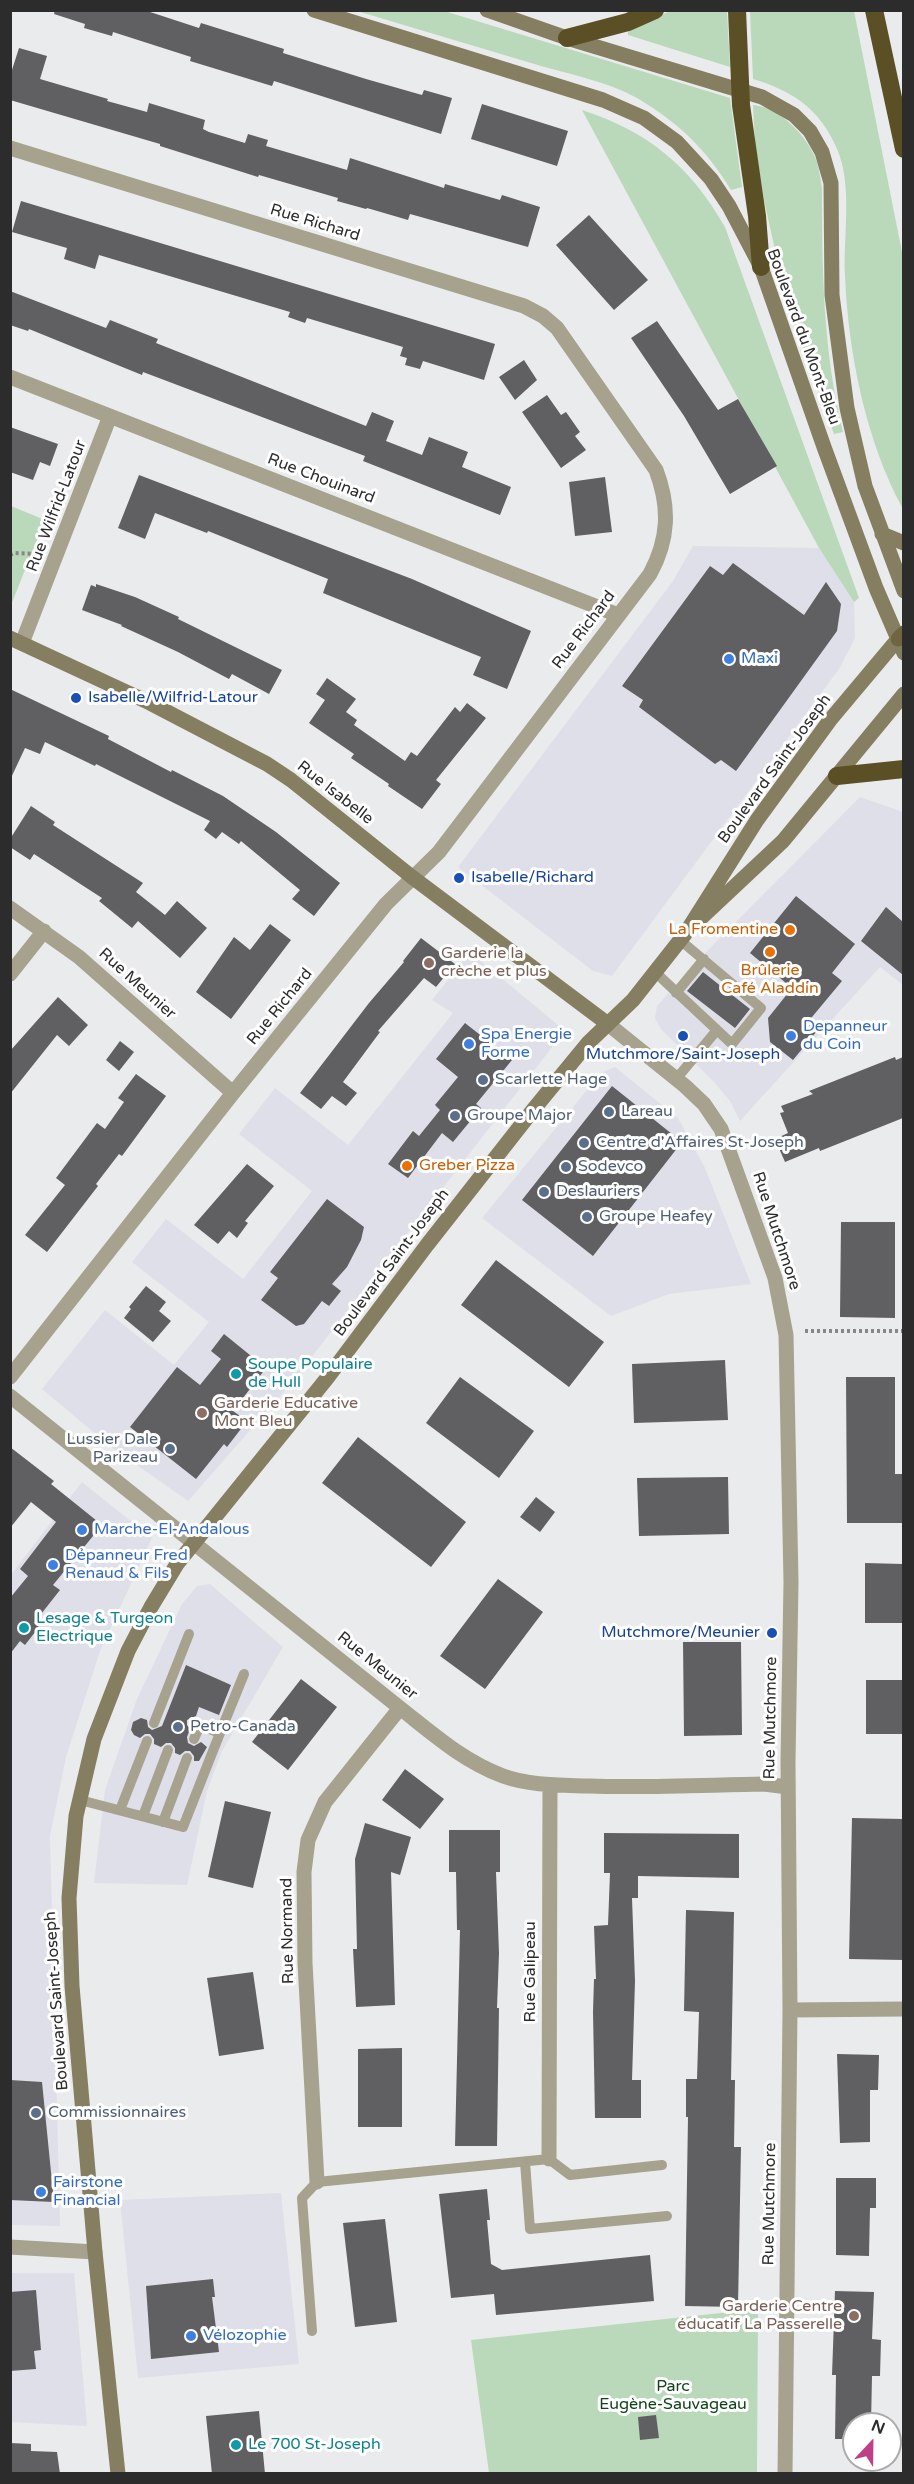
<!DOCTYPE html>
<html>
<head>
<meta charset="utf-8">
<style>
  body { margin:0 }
  #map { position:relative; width:914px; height:2484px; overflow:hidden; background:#eaebed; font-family:"Varela Round",sans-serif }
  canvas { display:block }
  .frame { position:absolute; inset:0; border:12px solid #2c2c2d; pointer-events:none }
  .north { position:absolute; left:842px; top:2412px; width:60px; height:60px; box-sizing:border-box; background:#fff; border:2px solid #ababab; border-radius:50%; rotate:22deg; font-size:16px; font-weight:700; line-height:24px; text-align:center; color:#2c2c2d }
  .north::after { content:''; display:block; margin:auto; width:21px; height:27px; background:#bf3f89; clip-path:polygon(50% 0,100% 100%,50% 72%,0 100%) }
</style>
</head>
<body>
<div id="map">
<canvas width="914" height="2484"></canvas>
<div class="frame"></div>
<div class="north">N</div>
</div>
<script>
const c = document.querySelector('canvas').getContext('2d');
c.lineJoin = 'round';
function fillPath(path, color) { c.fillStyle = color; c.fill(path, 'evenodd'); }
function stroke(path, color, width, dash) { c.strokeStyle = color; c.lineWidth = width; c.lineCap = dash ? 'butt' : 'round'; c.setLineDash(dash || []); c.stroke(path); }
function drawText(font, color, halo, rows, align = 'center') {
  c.font = font + ' "Varela Round",sans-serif'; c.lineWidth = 6; c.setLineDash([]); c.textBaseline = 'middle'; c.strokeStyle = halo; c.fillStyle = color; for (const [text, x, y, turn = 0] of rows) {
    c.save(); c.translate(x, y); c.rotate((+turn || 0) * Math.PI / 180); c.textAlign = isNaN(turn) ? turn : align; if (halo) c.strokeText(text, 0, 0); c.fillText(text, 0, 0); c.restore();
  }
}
const built = new Path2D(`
  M693 546 819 548 854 602 855 638 839 669 612 976 593 971 458 867 673 581Z
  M860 797 903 812V985L880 967 740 1121 730 1101 713 1081 661 1029 655 1018 657 1006 710 948Z
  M470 952 558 1025 560 1037 289 1386 188 1501 110 1446 42 1389 105 1310 174 1365 209 1322 132 1262 166 1219 243 1279 312 1191 239 1134 275 1088 348 1145 453 1013 432 1000Z
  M615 1067 678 1118 705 1168 751 1284 669 1294 611 1316 482 1218 601 1073Z
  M82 1482 152 1538 100 1651 66 1757 50 1836 60 2226 11 2225 10 1576Z
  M210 1584 283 1647 222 1751 207 1791 187 1885 94 1883 105 1790 137 1699 182 1604 197 1586Z
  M281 2193 299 2364 138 2378 120 2200Z
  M10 2273H74L87 2426 11 2422Z`);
const green = new Path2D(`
  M357 11H444L730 98 742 187 731 190C706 149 679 123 637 98 609 82 572 75 541 66 480 48 418 29 357 11Z
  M670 11H727L730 67 628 35V30Z
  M750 11H854L903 257V509C866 442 848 352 845 276 843 237 853 185 837 149 820 109 793 91 753 79Z
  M753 105C778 107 804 133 814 155 819 165 820 177 822 188 822 270 823 351 843 432L834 434 792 317 777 259 764 200 755 143Z
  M582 110C649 132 690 166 725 227L859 598 854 602 819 548Z
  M11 506 45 520 11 605Z
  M758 2309 757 2473H489L471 2340Z`);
const building = new Path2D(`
  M55 10H144L199 28 201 23 284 49 283 53 366 79 422 95 424 90 452 98 441 134 274 81 272 86 190 61 191 57 113 32 112 36 84 28 85 24 54 14Z
  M19 48 47 56 40 79 108 99 107 101 147 112 149 103 205 120 203 129 209 132 245 143 248 134 268 140 266 146 347 170 350 158 444 188 445 184 500 200 502 195 540 207 528 247 410 214 408 220 367 208 366 209 337 201 338 198 259 175 258 177 160 146V144L10 100V76Z
  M482 104 568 131 557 166 471 139Z
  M21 201 495 344 484 380 423 361 420 369 405 365 407 358 400 356 403 347 307 318 305 323 288 317 290 312 99 255 95 269 64 259 67 248 12 232Z
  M589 215 648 280 614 310 556 245Z
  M10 291 106 328 110 320 158 339 156 343 366 426 372 412 394 421 386 441 422 455 429 437 468 452 462 467 511 487 500 515 363 461 365 456 143 372 142 375 29 329 28 331 10 325Z
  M657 321 718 410 738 399 777 466 730 494 684 416 631 338Z
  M524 360 537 380 515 400 499 377Z
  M547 395 561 415 566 412 580 432 575 436 586 450 561 468 522 412Z
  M10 427 58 444 50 466 40 462 33 480 10 472Z
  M139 475 412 579 531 631 507 689 473 675 481 657 323 593 328 579 208 531 207 533 155 513 145 539 118 528Z
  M605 477 612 532 575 536 569 482Z
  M733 563 804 615 826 582 841 604 837 631 736 771 721 760 715 764 639 707 643 700 622 686 710 566 723 575Z
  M96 584 135 597 179 617 178 619 282 670 269 694 232 674 229 679 178 652 121 626 122 625 82 610 91 585 96 587Z
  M327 678 356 699 346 712 357 720 354 725 405 761 411 752 417 756 455 707 460 712 467 703 486 718 436 780 441 784 422 809 388 786 389 784 351 758 354 754 309 723 325 700 316 694Z
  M10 689 109 736 108 739 171 772 172 770 223 796 276 832 340 883 314 916 292 899 300 890 241 841 239 844 222 832 216 839 204 830 210 821 96 764 95 766 45 742 40 754 25 748 10 780Z
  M31 806 55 822 53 825 143 883 136 892 165 915 177 901 207 928 180 958 138 921 132 928 99 901 102 898 34 854 30 860 10 847V839Z
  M796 896 855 944 832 973 842 981 807 1023 817 1031 793 1060 770 1042 768 1018 792 988 750 953Z
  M886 907 903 922V975L861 941Z
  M270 924 291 940 231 1019 196 992 234 937 250 950Z
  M421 938 455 964 436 987 424 978 378 1031 380 1032 343 1082 357 1093 346 1106 332 1096 321 1109 300 1093 369 1003 404 962 403 961Z
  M703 972 750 1009 735 1028 687 991Z
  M58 997 88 1025 69 1046 57 1035 10 1094V1051Z
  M465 1023 512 1060 476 1104 481 1108 453 1142 442 1133 408 1178 388 1164 413 1131 419 1136 440 1110 435 1105 458 1077 436 1059Z
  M120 1041 134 1052 119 1071 106 1060Z
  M895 1057 896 1060 903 1057V1118L820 1151 819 1148 785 1162 775 1139 788 1133 780 1113 784 1112 781 1106 813 1094 809 1091Z
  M136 1074 166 1096 122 1156 119 1154 96 1184 98 1186 47 1252 25 1235 65 1185 56 1178 97 1123 105 1129 124 1102 118 1098Z
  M612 1086 682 1142 593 1256 522 1200Z
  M247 1164 274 1186 245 1221 248 1223 237 1238 229 1231 218 1244 194 1225Z
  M327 1199 364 1227 361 1240 347 1267 332 1284 341 1291 329 1306 322 1301 304 1324 296 1326 261 1300 278 1278 270 1272Z
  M841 1222H895V1318L840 1317Z
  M496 1260 604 1342 569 1387 461 1305Z
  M146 1286 166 1302 159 1311 171 1321 153 1342 124 1318 131 1309 129 1307Z
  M224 1334 266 1368 233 1411 247 1421 227 1447 224 1444 196 1479 130 1427 177 1367 200 1385 221 1359 211 1351Z
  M725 1360 728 1420 634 1423 632 1364Z
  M460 1377 534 1431 499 1478 426 1423Z
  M846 1377H895V1474H903V1523H847Z
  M358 1437 466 1522 431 1567 322 1483Z
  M10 1447 54 1481 51 1484 102 1525 53 1585 60 1590 34 1623 39 1627 25 1645 20 1641 10 1654V1598L28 1576 20 1569 56 1522 31 1502 10 1528Z
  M728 1477 729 1534 639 1536 637 1478Z
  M536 1497 555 1512 540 1532 520 1517Z
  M865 1563 903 1564V1623H865Z
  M498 1579 543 1612 485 1689 440 1656Z
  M683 1642H741L742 1735 684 1736Z
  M186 1665 231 1685 219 1715 199 1707 196 1716 187 1720V1725L190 1729 187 1737 188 1743 194 1746 201 1742 207 1747 199 1761H194V1756L190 1751H185L180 1755 175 1753V1748L171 1743H166L161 1747 154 1744V1739L150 1734H145L140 1738 134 1735 131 1730 133 1722 141 1718 147 1720 148 1727 152 1730 162 1726Z
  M301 1679 337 1707 288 1770 252 1742Z
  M866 1680H903V1734H866Z
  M405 1769 444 1799 420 1829 382 1800Z
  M225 1801 271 1812 253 1888 208 1877Z
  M852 1818 903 1819V1960L849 1959Z
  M365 1823 411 1837 400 1875 391 1872 395 2005 356 2007 353 1949H357L355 1859Z
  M449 1830H500V1872H496L499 1953 497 2008H499L497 2146H455L460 1930H457L456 1872H449Z
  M604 1833 739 1834V1878L638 1876V1898H632L635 1981 632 2080H641V2118H595L593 2012 594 1979H596L594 1926 608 1925 610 1873H604Z
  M686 1910 734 1912 731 2080H735L734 2147H741L738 2307 685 2306 688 2117H686V2079H697L699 2012 684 2011Z
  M253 1972 264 2049 219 2056 207 1978Z
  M402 2048V2127H358V2049Z
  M837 2054 879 2055 878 2090H870V2142L840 2143Z
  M10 2080 42 2082 54 2202 10 2200Z
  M836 2178H876V2208H870L869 2256 836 2255Z
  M487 2189 490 2220H487L491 2264 502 2270 650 2255 654 2301 496 2315 494 2294 451 2298 439 2194Z
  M385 2219 397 2322 355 2327 343 2223Z
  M213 2279 215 2297H212L219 2352 151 2359 146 2286Z
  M36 2290 41 2350 34 2351 36 2369 10 2371V2292Z
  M835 2291 874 2292 872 2339 881 2340 880 2376H872L871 2424H854V2439H835L836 2375H832Z
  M259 2411 265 2474H212L206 2416Z
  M656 2415 659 2438 640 2440 638 2417Z
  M10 2443 31 2444V2451L57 2452 60 2474H10Z`);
const path = new Path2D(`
  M10 555 15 553 36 554
  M805 1331H904`);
const lane = new Path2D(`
  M655 972 717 1030
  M676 993 704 959
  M677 1078 717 1030 732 1044 761 1008 680 940
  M154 1723 189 1634
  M220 1733 244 1674
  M194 1739 200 1725
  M80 1800 183 1827 220 1733 194 1723
  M120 1810 147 1741
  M143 1816 168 1750
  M163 1822 187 1758
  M525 2162 530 2229 667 2216
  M312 2331 302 2198 317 2182 549 2159 570 2175 662 2165`);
const street = new Path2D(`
  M10 148 524 306 543 316 557 328 656 470C670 507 669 539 650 574L439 852 386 904 233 1093 10 1377
  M10 377 618 615
  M22 643 110 416
  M10 908 79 957 233 1093
  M10 974 44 931
  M608 1024 685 1086 704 1104 721 1129 775 1278 786 1335 791 1582 788 1761 790 2010 785 2474
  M10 1396 400 1708C433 1734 463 1761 503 1776 531 1786 560 1785 589 1786 647 1788 706 1785 764 1784L788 1787
  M790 2010 904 2009
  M549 2159 550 1785
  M317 2182 305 1963 304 1872 308 1840 325 1802 400 1708
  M10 2247 95 2252`);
const secondary = new Path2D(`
  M314 10 603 100 644 118 677 142 711 179 729 206 761 267 824 447 876 588 904 653
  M487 10 567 38 762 97 794 115 810 131 822 152 831 183 832 295 847 408 865 486 904 591
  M882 534 904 543
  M10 638 150 703 267 764 291 780 412 877 608 1024
  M702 917 783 841 904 694
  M118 2474 95 2252 72 1986 69 1898 76 1816 94 1739 128 1651 151 1607 177 1564 328 1377 427 1245 533 1110 588 1043 633 1000 685 934 757 820 830 720 898 639`);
const primary = new Path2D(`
  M898 639 904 633`);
const highway = new Path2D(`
  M737 10 741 105 757 216 761 267
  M874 10 904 149
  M567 38 628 22 655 10
  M837 776 904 769`);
const markers = [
  [729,659,6,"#3f7fe0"],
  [76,698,6,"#1a4fb4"],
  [459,878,6,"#1a4fb4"],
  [790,930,6,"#e8710a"],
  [770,952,6,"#e8710a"],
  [429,963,6,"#8d6e63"],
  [683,1036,6,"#1a4fb4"],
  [791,1036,6,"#3f7fe0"],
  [469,1044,6,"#3f7fe0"],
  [483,1080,6,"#5c6f8a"],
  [609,1112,6,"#5c6f8a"],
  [455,1116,6,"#5c6f8a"],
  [584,1143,6,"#5c6f8a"],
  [407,1166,6,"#e8710a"],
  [566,1167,6,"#5c6f8a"],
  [544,1192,6,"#5c6f8a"],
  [587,1217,6,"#5c6f8a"],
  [236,1374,6,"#0f9aa8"],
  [202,1413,6,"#8d6e63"],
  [170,1449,6,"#5c6f8a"],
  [82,1530,6,"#3f7fe0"],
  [53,1565,6,"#3f7fe0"],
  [24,1628,6,"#0f9aa8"],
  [772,1633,6,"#1a4fb4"],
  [178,1727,6,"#5c6f8a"],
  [36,2113,6,"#5c6f8a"],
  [41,2192,6,"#3f7fe0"],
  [854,2316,6,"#8d6e63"],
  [191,2336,6,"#3f7fe0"],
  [236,2445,6,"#0f9aa8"]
];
const streetNames = [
  ["Rue Richard",315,223,17],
  ["Boulevard du Mont-Bleu",803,337,70],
  ["Rue Chouinard",321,479,21],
  ["Rue Wilfrid-Latour",57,506,-69],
  ["Rue Richard",584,630,-53],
  ["Boulevard Saint-Joseph",775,769,-54],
  ["Rue Isabelle",335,793,38],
  ["Rue Meunier",137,984,42],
  ["Rue Richard",280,1007,-51],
  ["Rue Mutchmore",776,1231,72],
  ["Boulevard Saint-Joseph",392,1263,-53],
  ["Rue Meunier",377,1666,39],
  ["Rue Mutchmore",771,1718,-89],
  ["Rue Normand",288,1931,-91],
  ["Rue Galipeau",531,1972,-90],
  ["Boulevard Saint-Joseph",57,2001,-94],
  ["Rue Mutchmore",770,2204,-89]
];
const shopNames = [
  ["Maxi",741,659],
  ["Depanneur",803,1027],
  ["du Coin",803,1045],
  ["Spa Energie",481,1035],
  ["Forme",481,1053],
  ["Marche-El-Andalous",94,1530],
  ["Dépanneur Fred",65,1556],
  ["Renaud & Fils",65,1574],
  ["Fairstone",53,2183],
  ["Financial",53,2201],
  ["Vélozophie",203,2336]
];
const transitNames = [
  ["Isabelle/Wilfrid-Latour",88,698],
  ["Isabelle/Richard",471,878],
  ["Mutchmore/Saint-Joseph",683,1055,"center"],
  ["Mutchmore/Meunier",760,1633,"right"]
];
const foodNames = [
  ["La Fromentine",778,930],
  ["Brûlerie",770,971,"center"],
  ["Café Aladdin",770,989,"center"],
  ["Greber Pizza",419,1166,"left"]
];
const educationNames = [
  ["Garderie la",441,954],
  ["crèche et plus",441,972],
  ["Garderie Educative",214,1404],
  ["Mont Bleu",214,1422],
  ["Garderie Centre",842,2307,"right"],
  ["éducatif La Passerelle",842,2325,"right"]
];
const serviceNames = [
  ["Scarlette Hage",495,1080],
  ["Lareau",621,1112],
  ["Groupe Major",467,1116],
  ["Centre d'Affaires St-Joseph",596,1143],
  ["Sodevco",578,1167],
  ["Deslauriers",556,1192],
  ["Groupe Heafey",599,1217],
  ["Lussier Dale",158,1440,"right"],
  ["Parizeau",158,1458,"right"],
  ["Petro-Canada",190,1727],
  ["Commissionnaires",48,2113]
];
const cultureNames = [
  ["Soupe Populaire",248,1365],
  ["de Hull",248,1383],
  ["Lesage & Turgeon",36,1619],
  ["Electrique",36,1637],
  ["Le 700 St-Joseph",248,2445]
];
const parkNames = [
  ["Parc",673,2387],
  ["Eugène-Sauvageau",673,2405]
];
fillPath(built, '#dedfe9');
fillPath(green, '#bad9ba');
fillPath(building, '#606062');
stroke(path, '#878788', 4, [3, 3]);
stroke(lane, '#a7a28e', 10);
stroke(street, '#a7a28e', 15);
stroke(secondary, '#867e61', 15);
stroke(primary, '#6f6541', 15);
stroke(highway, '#5b4f25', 18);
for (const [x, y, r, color] of markers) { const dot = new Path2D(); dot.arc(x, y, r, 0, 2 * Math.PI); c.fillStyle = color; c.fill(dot); stroke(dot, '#fff', 2); }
drawText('16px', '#2c2c2d', '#fff', streetNames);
drawText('16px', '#366cbe', '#fff', shopNames, 'left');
drawText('16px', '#164399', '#fff', transitNames, 'left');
drawText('16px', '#c56008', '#fff', foodNames, 'right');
drawText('16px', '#785e54', '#fff', educationNames, 'left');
drawText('16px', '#4e5e75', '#fff', serviceNames, 'left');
drawText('16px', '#0d838f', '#fff', cultureNames, 'left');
drawText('16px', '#0e4417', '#fff', parkNames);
</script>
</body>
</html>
